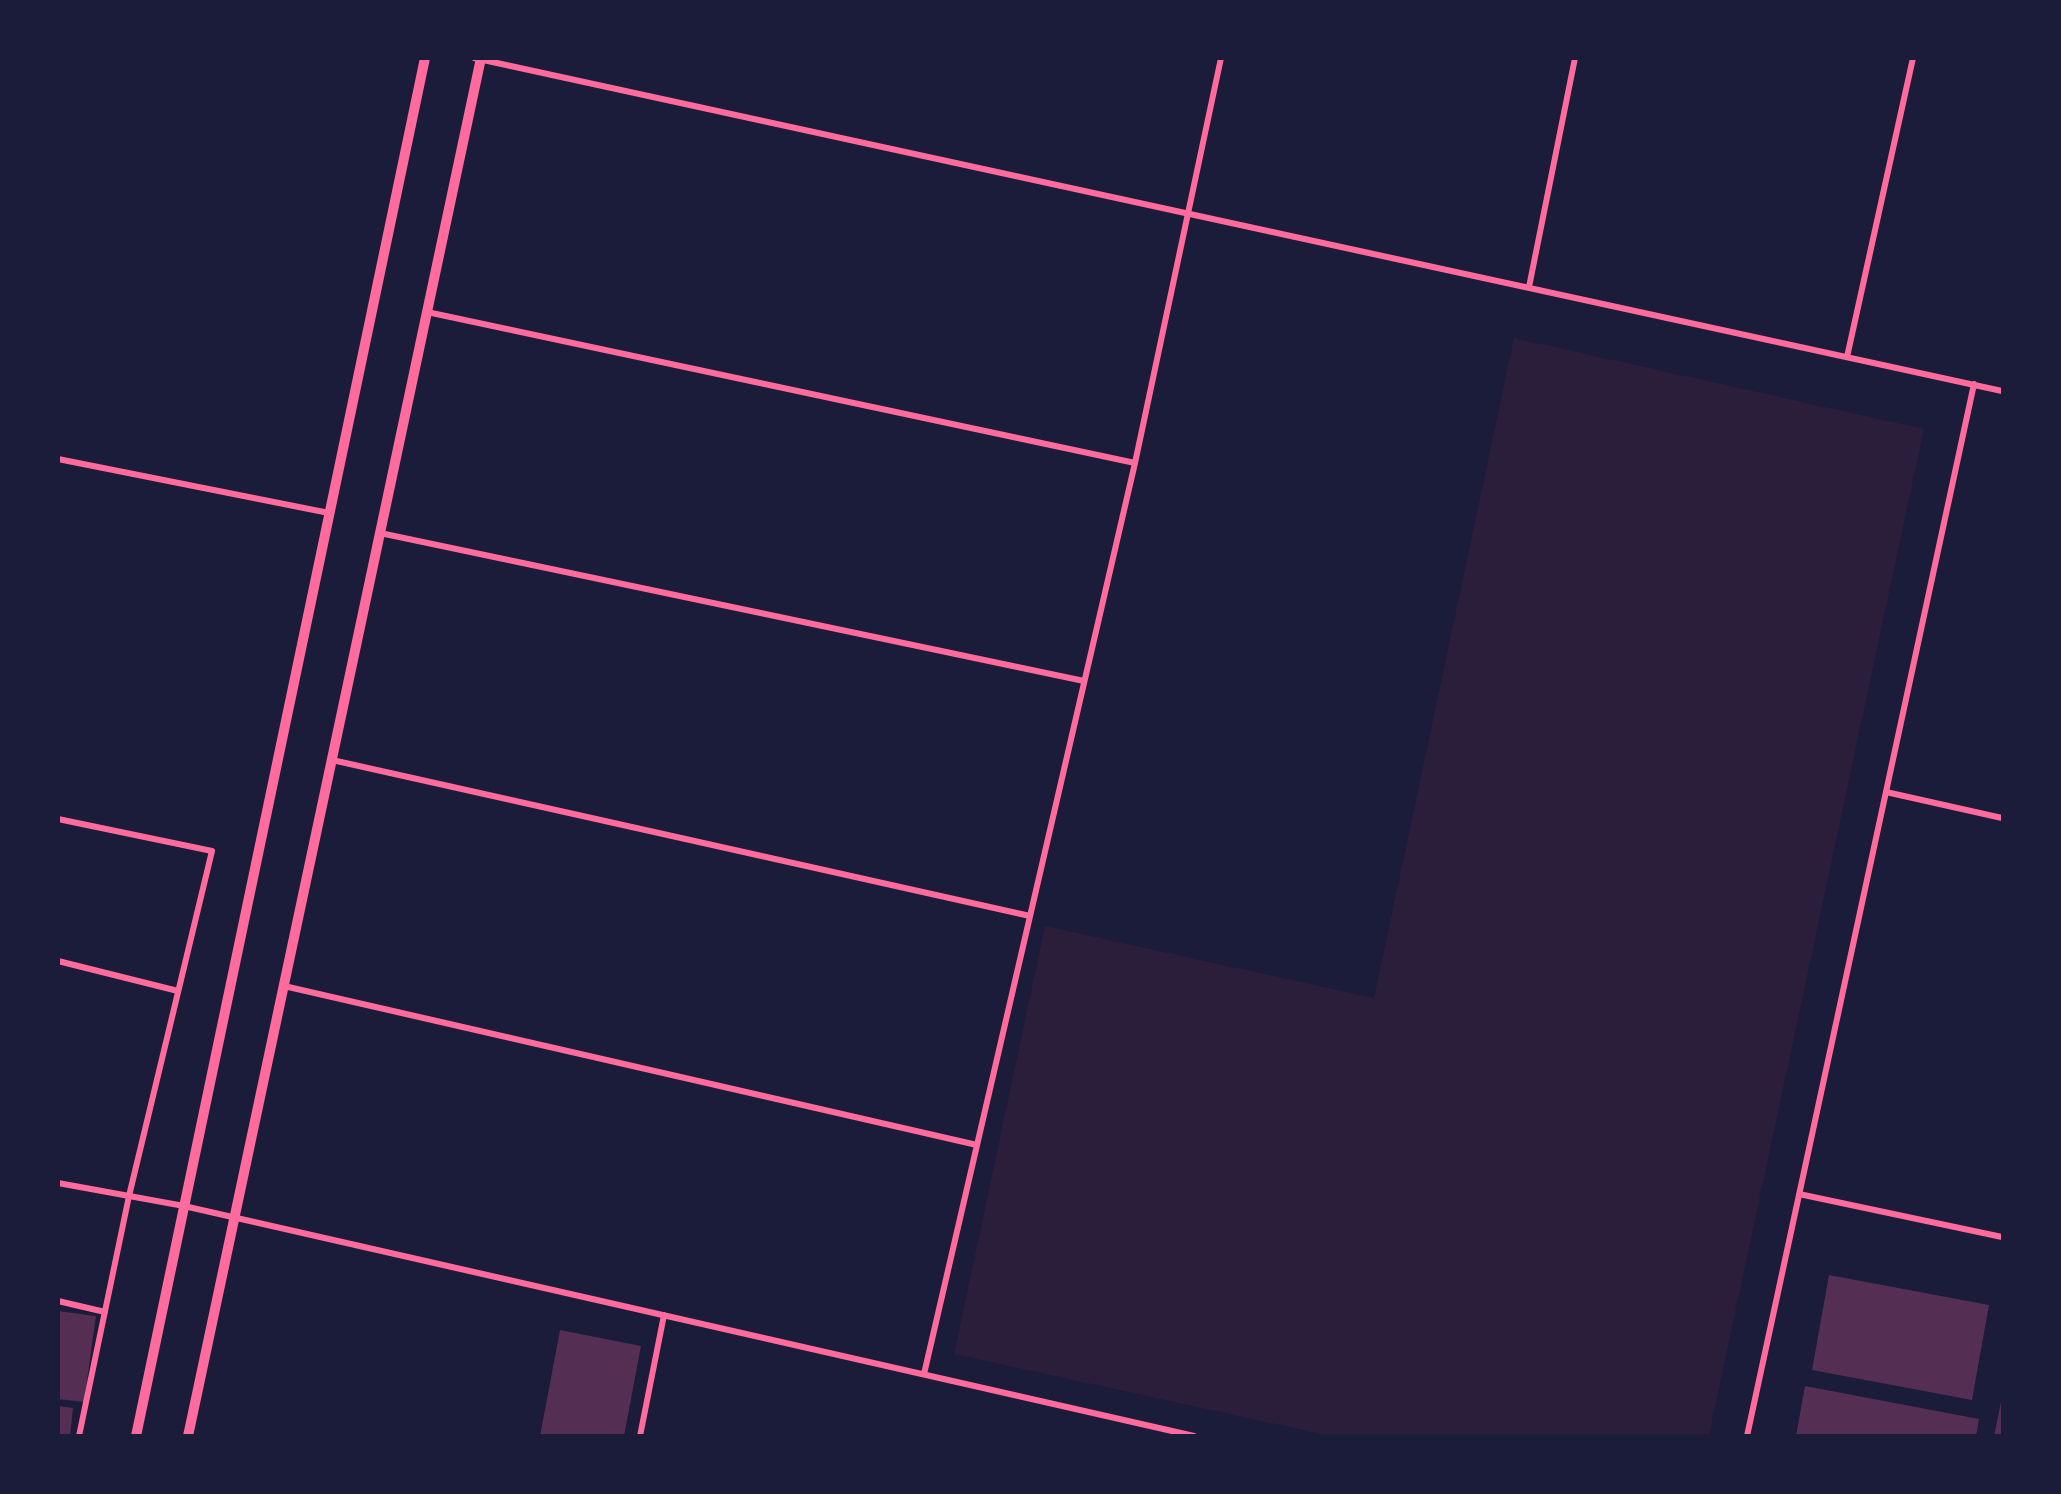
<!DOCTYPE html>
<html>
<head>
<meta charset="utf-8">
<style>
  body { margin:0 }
  #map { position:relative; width:2061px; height:1494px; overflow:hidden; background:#1b1b3a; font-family:Cabin,sans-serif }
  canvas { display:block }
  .frame { position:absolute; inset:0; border:60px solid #1b1b3a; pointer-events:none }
</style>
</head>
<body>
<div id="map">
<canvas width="2061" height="1494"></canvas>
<div class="frame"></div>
</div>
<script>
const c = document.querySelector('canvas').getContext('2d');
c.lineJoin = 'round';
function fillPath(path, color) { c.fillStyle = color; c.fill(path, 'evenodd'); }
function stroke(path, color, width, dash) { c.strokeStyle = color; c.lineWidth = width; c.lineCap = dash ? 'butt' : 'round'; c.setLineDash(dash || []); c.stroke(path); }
const green = new Path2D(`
  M1514 338 1924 429 1709 1435H1326L954 1354 1045 926 1374 998Z`);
const building = new Path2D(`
  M1829 1275 1989 1305 1972 1400 1812 1370Z
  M58 1311 96 1316 84 1402 58 1399Z
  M560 1330 641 1346 624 1436H540Z
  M1805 1386 1979 1419 1976 1436H1796Z
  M2001 1402 2002 1436H1994Z
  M58 1406 73 1408 70 1436H58Z`);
const minor = new Path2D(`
  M474 58 2002 391
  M1529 287 1575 58
  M427 312 1135 463
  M1847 357 1913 58
  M58 459 329 513
  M380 533 1084 681
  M332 760 1030 916
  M1886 792 2002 818
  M58 819 212 851 129 1196 79 1436
  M58 961 178 991
  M284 986 977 1145
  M58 1183 184 1206 1194 1436
  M1799 1194 2002 1237
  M58 1301 105 1312
  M924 1374 1135 463 1221 58
  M640 1436 664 1315
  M1747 1436 1974 384`);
const tertiary = new Path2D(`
  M136 1436 425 58
  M188 1436 481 58`);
fillPath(green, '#2a1e3b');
fillPath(building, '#542f53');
stroke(minor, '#ff6b9d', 6);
stroke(tertiary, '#ff6b9d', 10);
</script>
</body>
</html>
